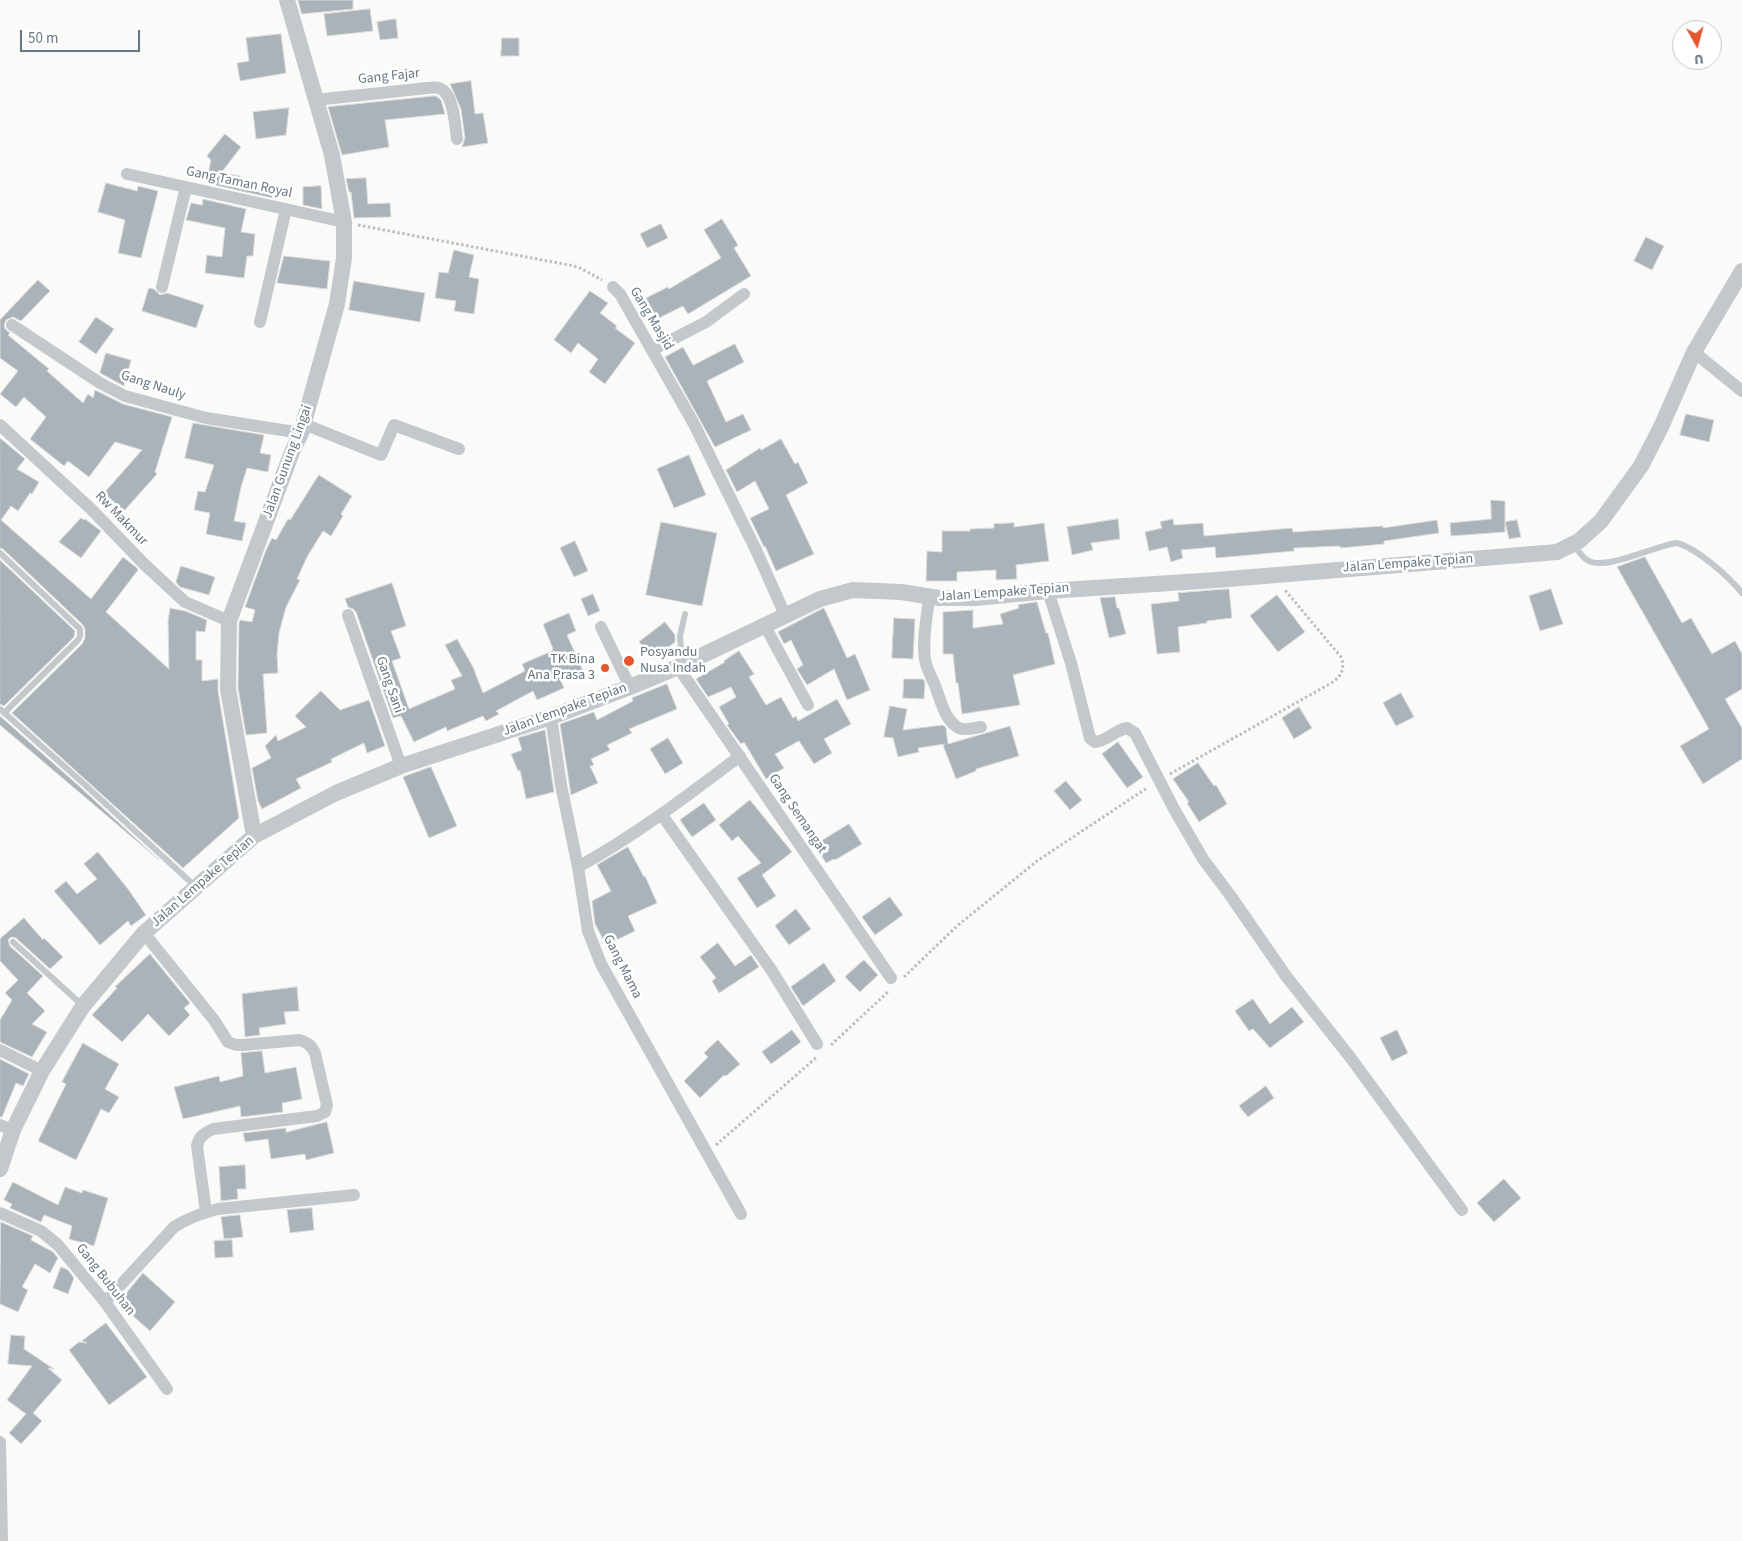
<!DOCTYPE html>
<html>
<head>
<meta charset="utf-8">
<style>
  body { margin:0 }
  #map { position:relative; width:1742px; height:1541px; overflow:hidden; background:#fafaf8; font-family:"Source Sans 3",sans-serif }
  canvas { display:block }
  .north { position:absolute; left:1672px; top:20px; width:50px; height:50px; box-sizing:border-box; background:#fff; border:1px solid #c1c8cd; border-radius:50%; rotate:173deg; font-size:14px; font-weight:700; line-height:20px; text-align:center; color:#657683 }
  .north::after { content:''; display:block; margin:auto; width:18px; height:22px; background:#e4572e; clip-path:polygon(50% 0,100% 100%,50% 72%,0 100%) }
  .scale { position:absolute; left:20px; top:30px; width:120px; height:22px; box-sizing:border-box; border:2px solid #657683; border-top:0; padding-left:6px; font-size:15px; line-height:18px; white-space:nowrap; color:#657683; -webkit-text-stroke:4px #fff; paint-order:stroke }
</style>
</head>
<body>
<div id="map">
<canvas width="1742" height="1541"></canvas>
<div class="north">U</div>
<div class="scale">50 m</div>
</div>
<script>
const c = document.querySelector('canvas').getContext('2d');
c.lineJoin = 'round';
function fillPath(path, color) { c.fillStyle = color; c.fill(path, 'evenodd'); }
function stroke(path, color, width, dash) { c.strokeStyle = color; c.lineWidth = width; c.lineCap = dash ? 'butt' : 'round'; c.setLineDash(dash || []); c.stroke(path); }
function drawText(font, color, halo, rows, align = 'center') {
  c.font = font + ' "Source Sans 3",sans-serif'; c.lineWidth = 5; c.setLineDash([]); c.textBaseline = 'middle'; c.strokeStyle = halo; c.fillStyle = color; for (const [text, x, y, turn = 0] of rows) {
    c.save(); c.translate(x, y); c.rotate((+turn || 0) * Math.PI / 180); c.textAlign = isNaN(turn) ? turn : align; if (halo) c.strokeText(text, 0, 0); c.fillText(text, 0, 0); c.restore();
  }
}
const building = new Path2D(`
  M298 0H353V9L302 14Z
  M370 9 373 31 327 36 324 14Z
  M396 19 398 38 380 40 377 22Z
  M281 34 286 73 240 81 237 63 249 61 246 38Z
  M502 38H519V56H501Z
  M471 81 475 114 483 113 488 143 462 147 465 138 461 109 450 84Z
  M433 96H436L441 100 445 114 385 120 389 147 342 155 328 107Z
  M289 108 286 135 256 139 253 112Z
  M225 134 241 147 221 173 240 176 239 181 279 187 277 199 206 183 211 160 207 156Z
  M366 178 368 204 390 203 391 217 354 218 351 192H349L346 179Z
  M106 183 137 191 138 186 158 191 141 258 118 253 125 220 98 212Z
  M321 186 322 209 303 205V187Z
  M203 199 246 209 241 232 255 234 253 256H247L244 278 205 273 207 255 222 257 225 228 186 220 191 203 202 205Z
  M722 219 738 245 734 248 751 276 688 314 683 306 657 319 646 298 668 287 669 289 721 258 704 230Z
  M661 224 668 238 647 248 640 234Z
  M1646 237 1664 246 1652 270 1634 261Z
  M454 250 474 255 469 277 479 279 474 314 454 311 456 301 435 298 439 272 448 273Z
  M284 256 330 261 327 289 277 283Z
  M38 280 50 291 21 321 13 317 6 320 4 325 5 329 10 333 8 335 49 369 47 371 83 403 88 394 93 398 95 390 123 404 172 417 155 472 157 474 124 511 104 493 142 450 115 442 89 477 68 461 64 466 30 439 46 417 24 397 16 407 0 394 18 371 0 358V320Z
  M354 281 425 293 420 322 349 310Z
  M149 288 154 289 160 295 167 293 204 305 196 328 142 311Z
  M590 291 608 303 600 313 617 326 615 328 635 343 605 384 589 372 598 359 578 343 571 353 554 340Z
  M96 317 114 329 96 354 79 342Z
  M735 344 744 362 707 381 726 422 743 414 751 430 715 447 665 357 683 347 693 365Z
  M106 353 131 360 124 386 100 373Z
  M1686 414 1714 420 1709 442 1680 435Z
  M193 423 264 435 260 453 271 455 268 472 247 468 241 487 234 521 246 523 242 541 206 534 210 513 194 510 198 491 205 492 214 465 185 458Z
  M0 438 25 459 17 469 39 482 32 494 30 493 18 511 11 506 1 520 91 599 123 557 137 568 138 570 106 612 169 669 168 621 170 608 185 611 207 620 205 632 196 631V660H202V681L218 679V691L239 818 183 868 12 713 82 644 85 638V629L83 625 3 549 0 548Z
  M781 439 795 464 798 462 808 483 786 495 814 554 776 571 765 546 764 547 750 518 769 509 755 481 737 492 726 470 760 448 761 450Z
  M689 455 706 495 674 508 657 469Z
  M319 475 352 496 341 514 343 516 331 536 323 531 307 557 297 579 300 580 286 607 279 633 277 654 278 673 263 674 267 733 246 735 238 688 239 623 240 620 252 622 255 610 245 607 266 550 272 538 276 540 288 519 290 520Z
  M1491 500 1505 501V532L1451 536 1450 523 1491 519Z
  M81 518 84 520 85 519 101 531 81 558 59 542Z
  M1118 519 1120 539 1091 543 1093 550 1072 555 1067 527Z
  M1173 519 1174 525 1203 523 1204 536 1292 528 1293 532 1383 526V528L1437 520 1439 533 1384 541V544L1340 548V546L1294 548V551L1216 558 1215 547 1181 550 1183 558 1171 562 1167 547 1149 551 1145 532 1162 528 1160 522Z
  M1517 520 1521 537 1509 539 1505 522Z
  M661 522 717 533 702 606 646 595Z
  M1014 523V527L1044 523 1049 561 1016 565 1017 579 996 580V570L957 572V581H926L927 551 942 552V531H970V529L994 528V524Z
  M575 541 588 571 574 577 560 548Z
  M1645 557 1682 623 1691 618 1712 654 1735 641 1742 654V689L1725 699 1742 728V759L1703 784 1680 746 1709 729 1617 567Z
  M0 560 75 631 74 637 4 706 0 704Z
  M181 566 215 577 209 595 180 587 176 582Z
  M392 583 406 626 391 631 401 658 392 661 409 709 455 689 451 680 462 676 445 645 457 639 473 667 483 693 525 671 522 664 552 651 553 649 543 624 569 613 576 631 567 635 583 671 561 681 564 688 537 700 533 691 496 711 499 714 486 721 483 716 447 731 446 727 414 742 401 716 393 718 356 612 353 609 348 607 345 599Z
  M1229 589 1232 618 1207 621V623L1178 627 1180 652 1157 654 1151 604 1179 601 1178 593Z
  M1551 589 1563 624 1540 631 1529 596Z
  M593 594 600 611 588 616 581 599Z
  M1277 595 1305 632 1278 652 1250 616Z
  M1115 597 1117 608H1119L1126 634 1109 638 1100 598Z
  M1037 602 1046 633H1048L1055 664 1013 675 1020 705 962 714 958 683H956L953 654H943V612L973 610V628L1003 624 1000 614 1019 608 1018 605Z
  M824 608 847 658 855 654 870 690 847 700 834 669 807 685 797 669 803 665 791 640 784 644 778 632Z
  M894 618 915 619 913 659 892 658Z
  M665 622 675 635V642L653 659 639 642Z
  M739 651 754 674 749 677 766 705 781 697 793 718 796 716 798 721 837 699 851 724 824 739 832 753 814 764 799 741 775 754 784 768 766 779 744 742 741 744 727 725 729 724 719 707 736 697 731 687 708 697 696 679 725 662 724 661Z
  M904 679H923L925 682 924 699 903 698Z
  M667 684 677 709 629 729 632 733 607 745 610 750 591 759 594 765 590 766 598 783 571 795 560 724 594 712 597 720 633 701 632 698Z
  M321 691 340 710 369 700 385 746 367 753 364 743 331 759 332 762 296 779 301 788 262 809 258 801 252 768 271 758 265 746 276 735 278 741 306 727 295 716Z
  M1401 693 1414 717 1396 726 1383 703Z
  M890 706 907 709 903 730 943 725 946 728 948 744 1010 726 1019 756 976 769V771L956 779 943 745 945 744 918 748 919 752 898 757 893 738 884 737Z
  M1299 707 1312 728 1294 739 1282 718Z
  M0 716 80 787 159 860 0 725Z
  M545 730 554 792 526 799 520 770 518 771 511 754 522 750 518 738Z
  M668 738 683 763 665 774 650 749Z
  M1118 742 1143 777 1127 788 1102 754Z
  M1198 763 1214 786 1216 785 1227 804 1199 822 1187 803 1189 802 1173 779Z
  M431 767 457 826 429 838 403 777Z
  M1066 781 1082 800 1070 810 1054 791Z
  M750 800 792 852 762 875 776 896 757 908 737 878 761 863 738 836 732 841 719 825Z
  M704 803 716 820 692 837 680 820Z
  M849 824 862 844 835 860 834 859 826 863 815 845Z
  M628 847 644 877 645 876 657 903 628 916 635 931 606 945 595 924 592 901 611 891 597 865Z
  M98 852 128 889 146 915 131 926 128 921 100 945 54 891 66 881 77 894 97 879 84 864Z
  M890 897 903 915 875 935 862 917Z
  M796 909 811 929 789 945 775 926Z
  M24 918 43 940 44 938 63 957 50 969 16 938 11 937 8 940 10 946 43 976 27 993 45 1011 32 1024 47 1032 32 1057 0 1042V1020L12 1000 5 993 18 980 0 961V939Z
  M718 943 735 966 751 955 759 967 719 993 712 981 716 978 700 957Z
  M150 954 190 1003 184 1008 190 1015 169 1036 148 1014 122 1042 92 1015 117 988 115 987Z
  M864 960 878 975 860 992 845 977Z
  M824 963 836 981 803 1006 791 987Z
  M297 987 299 1011 284 1012 286 1024 259 1028 260 1035 245 1037 242 994Z
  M1253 999 1270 1024 1292 1007 1304 1022 1270 1048 1253 1029 1249 1031 1235 1011Z
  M792 1030 801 1042 771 1064 762 1052Z
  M1397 1030 1408 1053 1392 1061 1380 1038Z
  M718 1040 740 1064 726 1076 724 1075 700 1098 684 1081 708 1057 704 1053Z
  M83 1043 119 1064 105 1089 119 1097 109 1113 101 1109 76 1160 38 1141 66 1084 62 1082Z
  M262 1051 265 1073 296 1067 302 1099 282 1103 283 1112 241 1117 240 1106 183 1119 174 1087 219 1076 220 1082 243 1076 241 1053Z
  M0 1059 29 1074 23 1086 16 1083 2 1117H0Z
  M1266 1086 1274 1098 1248 1117 1239 1106Z
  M327 1122 334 1153 306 1160 305 1154 271 1159 268 1139 245 1142 243 1133 286 1128V1132Z
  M245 1165 246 1189H237L238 1199 221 1201 219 1167Z
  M1504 1179 1521 1198 1494 1222 1477 1203Z
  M13 1182 58 1205 65 1187 82 1193 83 1190 108 1198 94 1246 69 1239 72 1226 44 1215 41 1222 10 1208 12 1204 4 1200Z
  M312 1208 314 1230 290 1233 287 1210Z
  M240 1215 243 1237 224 1239 221 1217Z
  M1 1222 33 1236 31 1240 53 1252 58 1258 50 1273 35 1264 22 1287 28 1290 18 1312 0 1304Z
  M232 1240 233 1257 215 1258 214 1241Z
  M61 1267 68 1270 74 1278 68 1294 53 1288Z
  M143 1273 175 1302 150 1331 133 1316 136 1312 121 1300Z
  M106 1323 147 1377 109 1405 69 1350 79 1342 87 1343 82 1341Z
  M11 1335 25 1336 24 1349 54 1369 48 1368 62 1380 33 1413 42 1421 21 1444 9 1433 26 1414 7 1400 32 1366 8 1364Z`);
const path = new Path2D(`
  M358 225 574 266 580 268 602 280
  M1170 774 1333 682C1342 675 1345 668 1341 657L1285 590
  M904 977 957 926 1037 861 1147 788
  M831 1045 889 991
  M716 1145 817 1057`);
const service = new Path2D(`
  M1574 546C1578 550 1582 557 1587 560 1605 572 1656 545 1677 543 1698 549 1728 576 1742 593
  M0 553 80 629V636L78 640 4 713
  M682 663 680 636 685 614
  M0 709 83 783 196 887
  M13 942 82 1005`);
const minor = new Path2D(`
  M315 100 427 88C430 88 435 87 439 88 454 93 455 126 457 139
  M127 174 344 222
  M162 287 186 187
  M613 287 620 294 694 424 756 550 786 617
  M260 322 286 209
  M12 325 100 383 125 396 206 418 301 433
  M652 350 706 322 744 294
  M1694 352 1742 391
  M304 424 381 455 394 425 459 449
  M0 425 91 509 144 564 185 602 229 621
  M1048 591 1071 663 1090 738 1095 742C1107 741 1115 730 1127 728L1135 733 1174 809 1203 859 1230 895 1286 976 1350 1057 1462 1210
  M929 598C927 617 922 640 925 659 926 667 930 674 933 681 940 695 943 720 959 728 966 731 974 728 981 727
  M348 615 401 766
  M765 626 808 705
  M601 627 630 687
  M678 667 891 978
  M551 717 561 785 578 867 588 931 601 964 741 1214
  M662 815 772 971 817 1044
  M578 867C636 835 687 796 740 756
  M144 933 214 1020 228 1042 236 1045H242L299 1040C307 1042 311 1045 315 1053L327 1105 325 1112 317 1116 213 1129C205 1133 199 1136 197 1146L206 1212
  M0 1050 42 1071
  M0 1125 13 1130
  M0 1213 41 1231 58 1245 105 1302 167 1389
  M105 1302 174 1227C188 1218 202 1213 218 1209L354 1195
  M0 1442 2 1541`);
const tertiary = new Path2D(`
  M254 836 228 689 229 621 292 452 301 433 337 304 344 258V222L332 155 287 0
  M0 1169 13 1130 42 1071 83 1006 144 933 254 836 336 793 401 766 551 717 630 687 678 667 820 599 853 590 901 592 939 598H975L1048 591 1216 580 1557 552 1579 541 1601 521 1641 466 1661 427 1694 352 1742 271`);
const markers = [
  [629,661,6,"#e4572e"],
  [605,668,5,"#e4572e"]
];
const streetNames = [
  ["Gang Fajar",389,77,-6],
  ["Gang Taman Royal",239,183,12],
  ["Gang Masjid",651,319,59],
  ["Gang Nauly",153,386,18],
  ["Jalan Gunung Lingai",288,462,-70],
  ["Rw Makmur",121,519,46],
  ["Jalan Lempake Tepian",1408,564,-4],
  ["Jalan Lempake Tepian",1004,593,-4],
  ["Gang Sani",389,685,71],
  ["Jalan Lempake Tepian",565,710,-20],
  ["Gang Semangat",797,814,56],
  ["Jalan Lempake Tepian",203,882,-41],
  ["Gang Mama",622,967,63],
  ["Gang Bubuhan",105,1280,52]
];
const poiNames = [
  ["Posyandu",640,653],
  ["Nusa Indah",640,669],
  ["TK Bina",595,660,"right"],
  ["Ana Prasa 3",595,676,"right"]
];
fillPath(building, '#aab3b9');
stroke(building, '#dcdcda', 1);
stroke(path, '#bbbfc2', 3, [2.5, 2.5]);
stroke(service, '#c3c8cc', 6);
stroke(minor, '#c3c8cc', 12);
stroke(tertiary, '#c3c8cc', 16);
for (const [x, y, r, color] of markers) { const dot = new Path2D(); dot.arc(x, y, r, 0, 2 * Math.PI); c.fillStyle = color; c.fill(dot); stroke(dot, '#fff', 2); }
drawText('14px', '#657683', '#fff', streetNames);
drawText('14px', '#657683', '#fff', poiNames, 'left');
</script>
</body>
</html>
